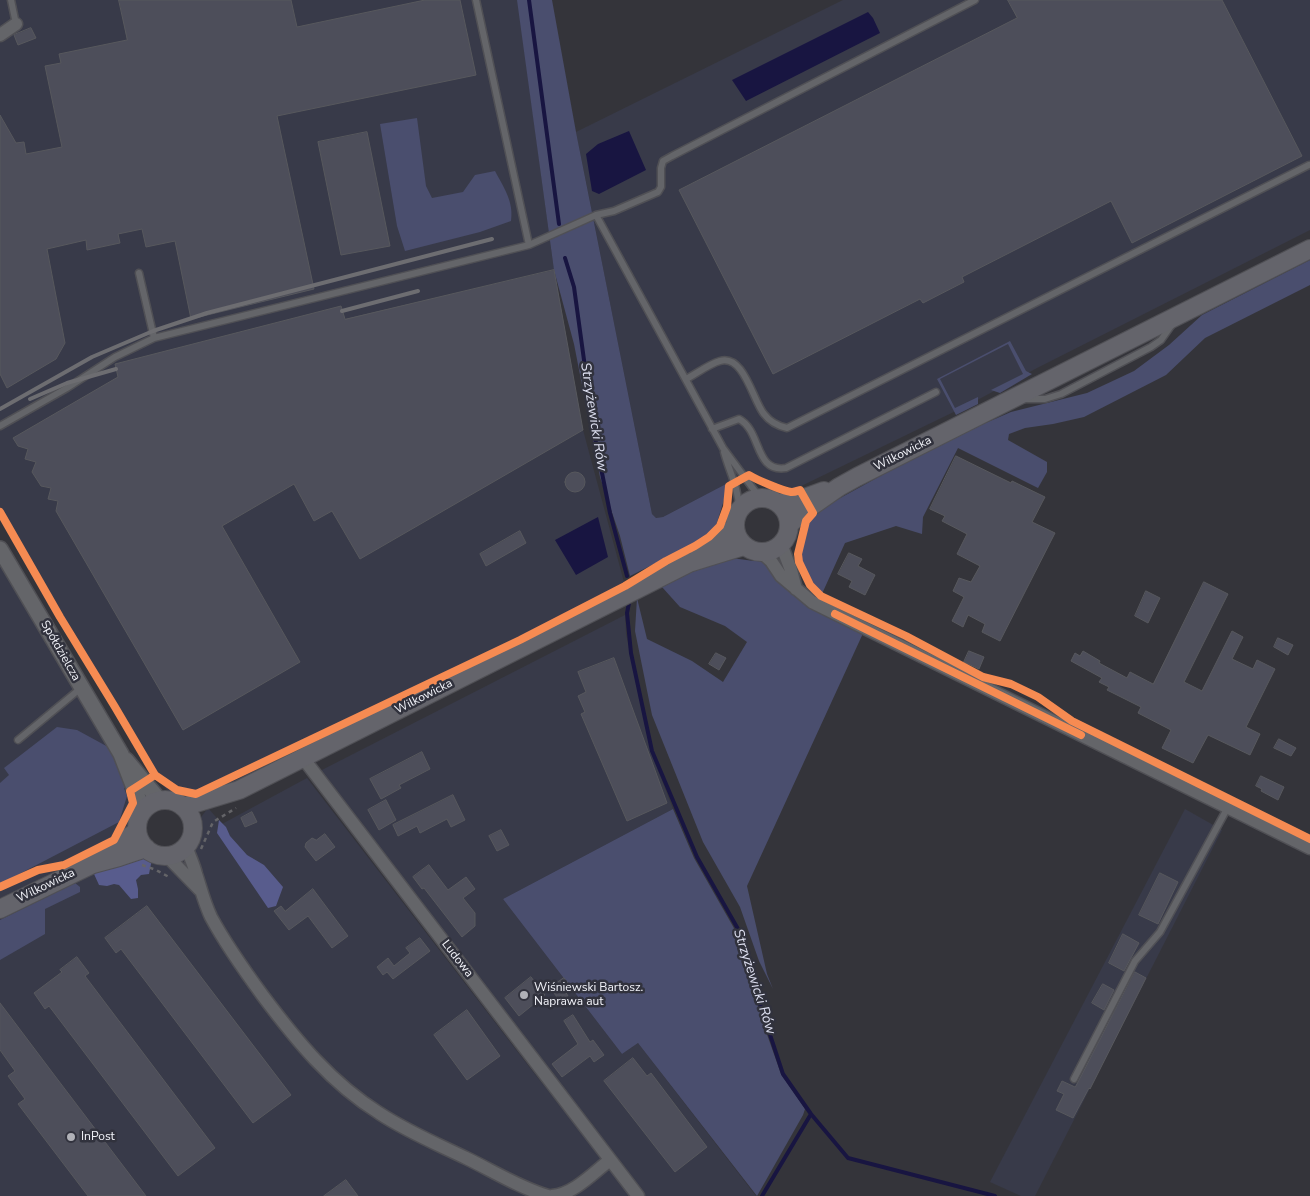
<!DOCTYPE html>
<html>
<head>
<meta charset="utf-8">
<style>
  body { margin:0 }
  canvas { display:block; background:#34343a }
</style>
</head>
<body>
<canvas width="1310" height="1196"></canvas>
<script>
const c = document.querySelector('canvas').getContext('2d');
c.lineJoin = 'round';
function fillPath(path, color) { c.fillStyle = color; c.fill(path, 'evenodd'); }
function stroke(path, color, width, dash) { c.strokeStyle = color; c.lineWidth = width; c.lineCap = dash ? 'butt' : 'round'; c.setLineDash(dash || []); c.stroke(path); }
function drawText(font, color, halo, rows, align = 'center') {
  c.font = font + ' "Nunito Sans",sans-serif'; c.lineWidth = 5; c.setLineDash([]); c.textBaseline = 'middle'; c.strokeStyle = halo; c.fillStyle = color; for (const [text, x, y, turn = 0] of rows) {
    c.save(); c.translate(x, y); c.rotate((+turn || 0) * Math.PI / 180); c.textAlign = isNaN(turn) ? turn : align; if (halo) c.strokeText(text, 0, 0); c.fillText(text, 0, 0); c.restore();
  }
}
const built = new Path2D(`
  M0 0H518L552 256 583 430 625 586 194 805 174 799 155 775 115 707 60 617 0 512Z
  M843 0H1310V230L1037 368 968 405 795 489 754 476 751 471 663 517 656 518 652 514 576 132Z
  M0 549 82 687 143 811 139 819 137 828 128 838 155 854 171 855 184 848 189 842 192 829 208 808 222 824 307 778 534 1073 632 1196H0Z
  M625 615 626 634 651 752 673 809 503 899 622 1054 638 1043 756 1196H643L318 772Z
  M1185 809 1222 830 1035 1196H1021L990 1182Z`);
const green = new Path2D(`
  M517 0H552L576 132 652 514 656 518 663 517 726 484 727 490 715 529 692 545 630 576 620 536 600 477 574 344 554 270Z
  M417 118 426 186 432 198 463 192 475 175 495 171C504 188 514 202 511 221L480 232 405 251 397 226 380 124Z
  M1310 260V285L1205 338 1166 375 1084 417 1053 424 1025 428 1009 434 1008 440 1047 462V472L1038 488 958 448 923 517 922 534 896 526 845 543 821 596 810 585 799 562 798 554 806 521 813 513 944 441 1011 412 1087 393 1134 371 1169 345 1202 315Z
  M1010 341 1026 371 1032 374 1000 393 991 390 1023 374 1008 344 940 379 955 408 978 397V404L956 415 937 379Z
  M731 558 754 561H771L781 576 865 629 747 886 767 974 773 989 759 961 740 907 703 842 652 715 635 631 637 598 647 639 692 661 723 682 747 642 725 626 680 607 662 587 704 564Z
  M57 727 77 730 110 748 129 785 124 788 127 796 119 822 0 884V783L9 775 4 768Z
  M673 809 694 858 735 930 764 1026 781 1074 805 1109 803 1115 757 1196 638 1043 622 1054 503 899Z
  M75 883 80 887V892L45 909V934L0 960V920Z`);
const forest = new Path2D(`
  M219 820 226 827 230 836 247 855 264 865 283 887 276 906 268 908 217 833Z
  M151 853 152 859 149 874 141 875 136 880 138 889V898L131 899 119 885 114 884 107 886 99 885 94 874 97 870Z`);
const water = new Path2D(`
  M868 12 873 18 880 33 746 101 732 80Z
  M629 131 646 170 599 194 592 191 586 154 598 144Z
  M598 517 608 557 576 575 555 540Z`);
const stream = new Path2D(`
  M529 0 559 224
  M565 258 574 287 594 433 610 513 627 576
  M630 598 627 613 631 653 652 751 697 857 738 929 758 998 783 1074 811 1114 848 1158 995 1196
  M762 1196 811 1114`);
const building = new Path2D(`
  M119 0H291L297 27 425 0H460L476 75 277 116 314 289 191 319 175 241 146 247 142 229 118 234 120 243 87 250 86 240 47 249 65 343 56 359 7 388 0 374V115L16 143 24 142 26 154 62 147 45 66 61 63 59 54 127 40Z
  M1008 0H1222L1302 156 1132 243 1111 201 962 277 964 282 923 303 920 299 773 374 679 190 1017 18Z
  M31 28 36 38 18 45 14 35Z
  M367 132 390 246 341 255 318 142Z
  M554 270 583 430 360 559 332 511 314 521 294 484 222 526 300 662 183 730 56 511 58 501 48 499 51 488 41 486 32 472 36 462 25 459 28 449 18 446 13 438 118 377 115 364 341 306 345 319Z
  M956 456 1011 483 1012 481 1045 497 1032 522 1055 533 1000 641 982 632 985 624 968 615 963 627 952 621 964 597 953 591 959 578 971 582 980 566 957 554 967 534 942 521 945 516 930 509Z
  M565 482a10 10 0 1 1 20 0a10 10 0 1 1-20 0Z
  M520 531 526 543 486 566 480 554Z
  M849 553 862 559 858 566 875 575 865 595 849 587 852 581 838 574Z
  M1204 582 1228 594 1184 682 1202 691 1232 631 1243 637 1232 659 1253 669 1257 660 1275 669 1246 727 1260 734 1250 755 1208 735 1193 763 1162 748 1171 730 1138 713 1141 707 1107 690 1109 687 1099 682 1102 678 1071 661 1075 653 1080 656 1083 651 1100 661 1099 663 1127 678 1130 672 1153 684Z
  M1146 591 1160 598 1148 623 1135 616Z
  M1278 638 1293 645 1288 655 1274 647Z
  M969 651 984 657 979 669 964 662Z
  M716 653 726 658 719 670 709 664Z
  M614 658 667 803 627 821 581 714 585 712 578 696 586 692 578 672Z
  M1279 739 1296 748 1291 756 1274 748Z
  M422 752 430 769 399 785 401 788 381 799 370 779Z
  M1261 776 1284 787 1278 800 1261 791 1262 789 1256 786Z
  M453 795 465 820 451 827 447 819 420 833 417 826 398 836 393 825Z
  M386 800 396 820 379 830 368 810Z
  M252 812 257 822 245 827 241 818Z
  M501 830 509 845 497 851 489 836Z
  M325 834 335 847 316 861 305 847 306 843 312 838 316 840Z
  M429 865 448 890 466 877 475 889 463 898 475 913V926L462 937 424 888 422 889 413 877Z
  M1160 873 1178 882 1158 924 1139 915Z
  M313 889 348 936 332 948 308 916 289 930 274 911 281 906 285 911Z
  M147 906 291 1095 253 1123 121 949 116 953 105 938Z
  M1123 934 1139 943 1124 971 1109 963Z
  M420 938 430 951 393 979 387 972 383 975 377 967 388 958 394 966 410 953 406 948Z
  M77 957 89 973 85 976 215 1148 178 1176 49 1006 45 1009 34 993 62 972 60 970Z
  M1135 972 1146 978 1090 1089 1089 1088 1073 1118 1056 1110 1064 1094 1057 1091 1062 1081 1075 1087Z
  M531 977 545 995 519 1016 505 998Z
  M564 978 571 987 565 991 568 996 561 1002 550 988Z
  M1103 984 1114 990 1104 1010 1092 1003Z
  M0 1003 55 1076 146 1196H88L18 1104 25 1099 8 1076 15 1071 0 1050Z
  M467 1010 500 1056 467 1080 434 1035Z
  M573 1015 590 1042 593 1040 604 1055 594 1062 590 1056 562 1077 552 1064 578 1044 564 1021Z
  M633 1058 647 1076 651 1073 707 1147 675 1172 604 1081Z
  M346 1180 358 1196H324Z`);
const path = new Path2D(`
  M201 849 213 822 236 808
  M142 865 156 870 169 877`);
const service = new Path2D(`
  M11 0 16 24
  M529 245 596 215
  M139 273 154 338
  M686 379C696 374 709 364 720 361 744 354 753 401 764 414 770 422 778 426 787 428L1309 165
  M1022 399H1045L1061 394 1151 347 1161 340 1173 323
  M0 426 67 388 115 357 154 338 529 245 476 0
  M712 429 739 419C762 431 754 473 786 468L936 392
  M724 452C729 471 739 489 739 509
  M760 498 723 448 596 215 614 211 658 192 661 187V168L663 161 672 156 975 0
  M18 740 81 688
  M1074 1079 1135 961 1160 932 1228 807`);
const minor = new Path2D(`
  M0 35 16 24
  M781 544 791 570 796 589
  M762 553 771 561 781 576 812 602 1310 848
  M303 758 638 1196
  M186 846C189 855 194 865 196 874 201 889 204 902 211 917 226 945 244 970 263 996 296 1040 331 1083 379 1113 406 1131 437 1144 466 1158 493 1171 520 1188 548 1196
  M167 856 200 890
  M552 1196C574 1194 593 1173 610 1160`);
const tertiary = new Path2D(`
  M0 549 121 754 143 811
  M126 760 160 801`);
const secondary = new Path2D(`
  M735 525a27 27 0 1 1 54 0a27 27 0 1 1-54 0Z
  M778 503H791L824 491
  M789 525 799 515 839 487 857 477 1310 249
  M699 555 734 528
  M137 828a28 28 0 1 1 56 0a28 28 0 1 1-56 0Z
  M183 807 239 790 689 563 744 546
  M99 859 137 831
  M0 909 93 864 119 857 146 848`);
const rail = new Path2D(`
  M342 311 418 291
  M30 399 67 383 116 369
  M0 409 92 357 153 331 207 313 492 239`);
const cycleway = new Path2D(`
  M0 512 60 617 115 707 155 775 177 790 196 794 520 640 625 586 666 561 695 546 709 537 720 526 727 507 729 486 749 475C755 479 785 492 792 492 795 492 797 491 800 490L813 513 806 521 798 554 799 562 810 585 821 596 906 636 983 677 1011 684 1038 697 1072 721 1310 839
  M835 614 1081 735
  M0 887 38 870 64 865 114 840 133 803 130 791 155 775`);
const markers = [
  [524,995,5,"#b0b1b7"],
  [71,1137,5,"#b0b1b7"]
];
const streetNames = [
  ["Wilkowicka",903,454,-27],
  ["Spółdzielcza",60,651,60],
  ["Wilkowicka",424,697,-27],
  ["Wilkowicka",46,886,-26],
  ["Ludowa",457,959,52]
];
const poiNames = [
  ["Wiśniewski Bartosz.",534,988],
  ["Naprawa aut",534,1002],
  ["InPost",81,1137]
];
const waterNames = [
  ["Strzyżewicki Rów",593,417,81],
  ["Strzyżewicki Rów",754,982,72]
];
fillPath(built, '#383a49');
fillPath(green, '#4a4e6e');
fillPath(forest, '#585c8d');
fillPath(water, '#181541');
stroke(stream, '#181541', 4);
fillPath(building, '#4d4e5a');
stroke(building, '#57585d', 1);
stroke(service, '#505055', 9);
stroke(minor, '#505055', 15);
stroke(tertiary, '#505055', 18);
stroke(secondary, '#505055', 20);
stroke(path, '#646468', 2.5, [4, 4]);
stroke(service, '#646569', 6);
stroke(minor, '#646569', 12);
stroke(tertiary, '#646569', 15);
stroke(secondary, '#64646b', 18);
stroke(rail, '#6d6d71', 4);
stroke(cycleway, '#f68b52', 8);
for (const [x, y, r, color] of markers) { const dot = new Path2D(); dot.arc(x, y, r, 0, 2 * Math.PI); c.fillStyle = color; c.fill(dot); stroke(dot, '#31323d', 2); }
drawText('12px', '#f3f4fa', '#31323d', streetNames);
drawText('12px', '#f3f4fa', '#31323d', poiNames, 'left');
drawText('italic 14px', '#dfe1f2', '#31323d', waterNames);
</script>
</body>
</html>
